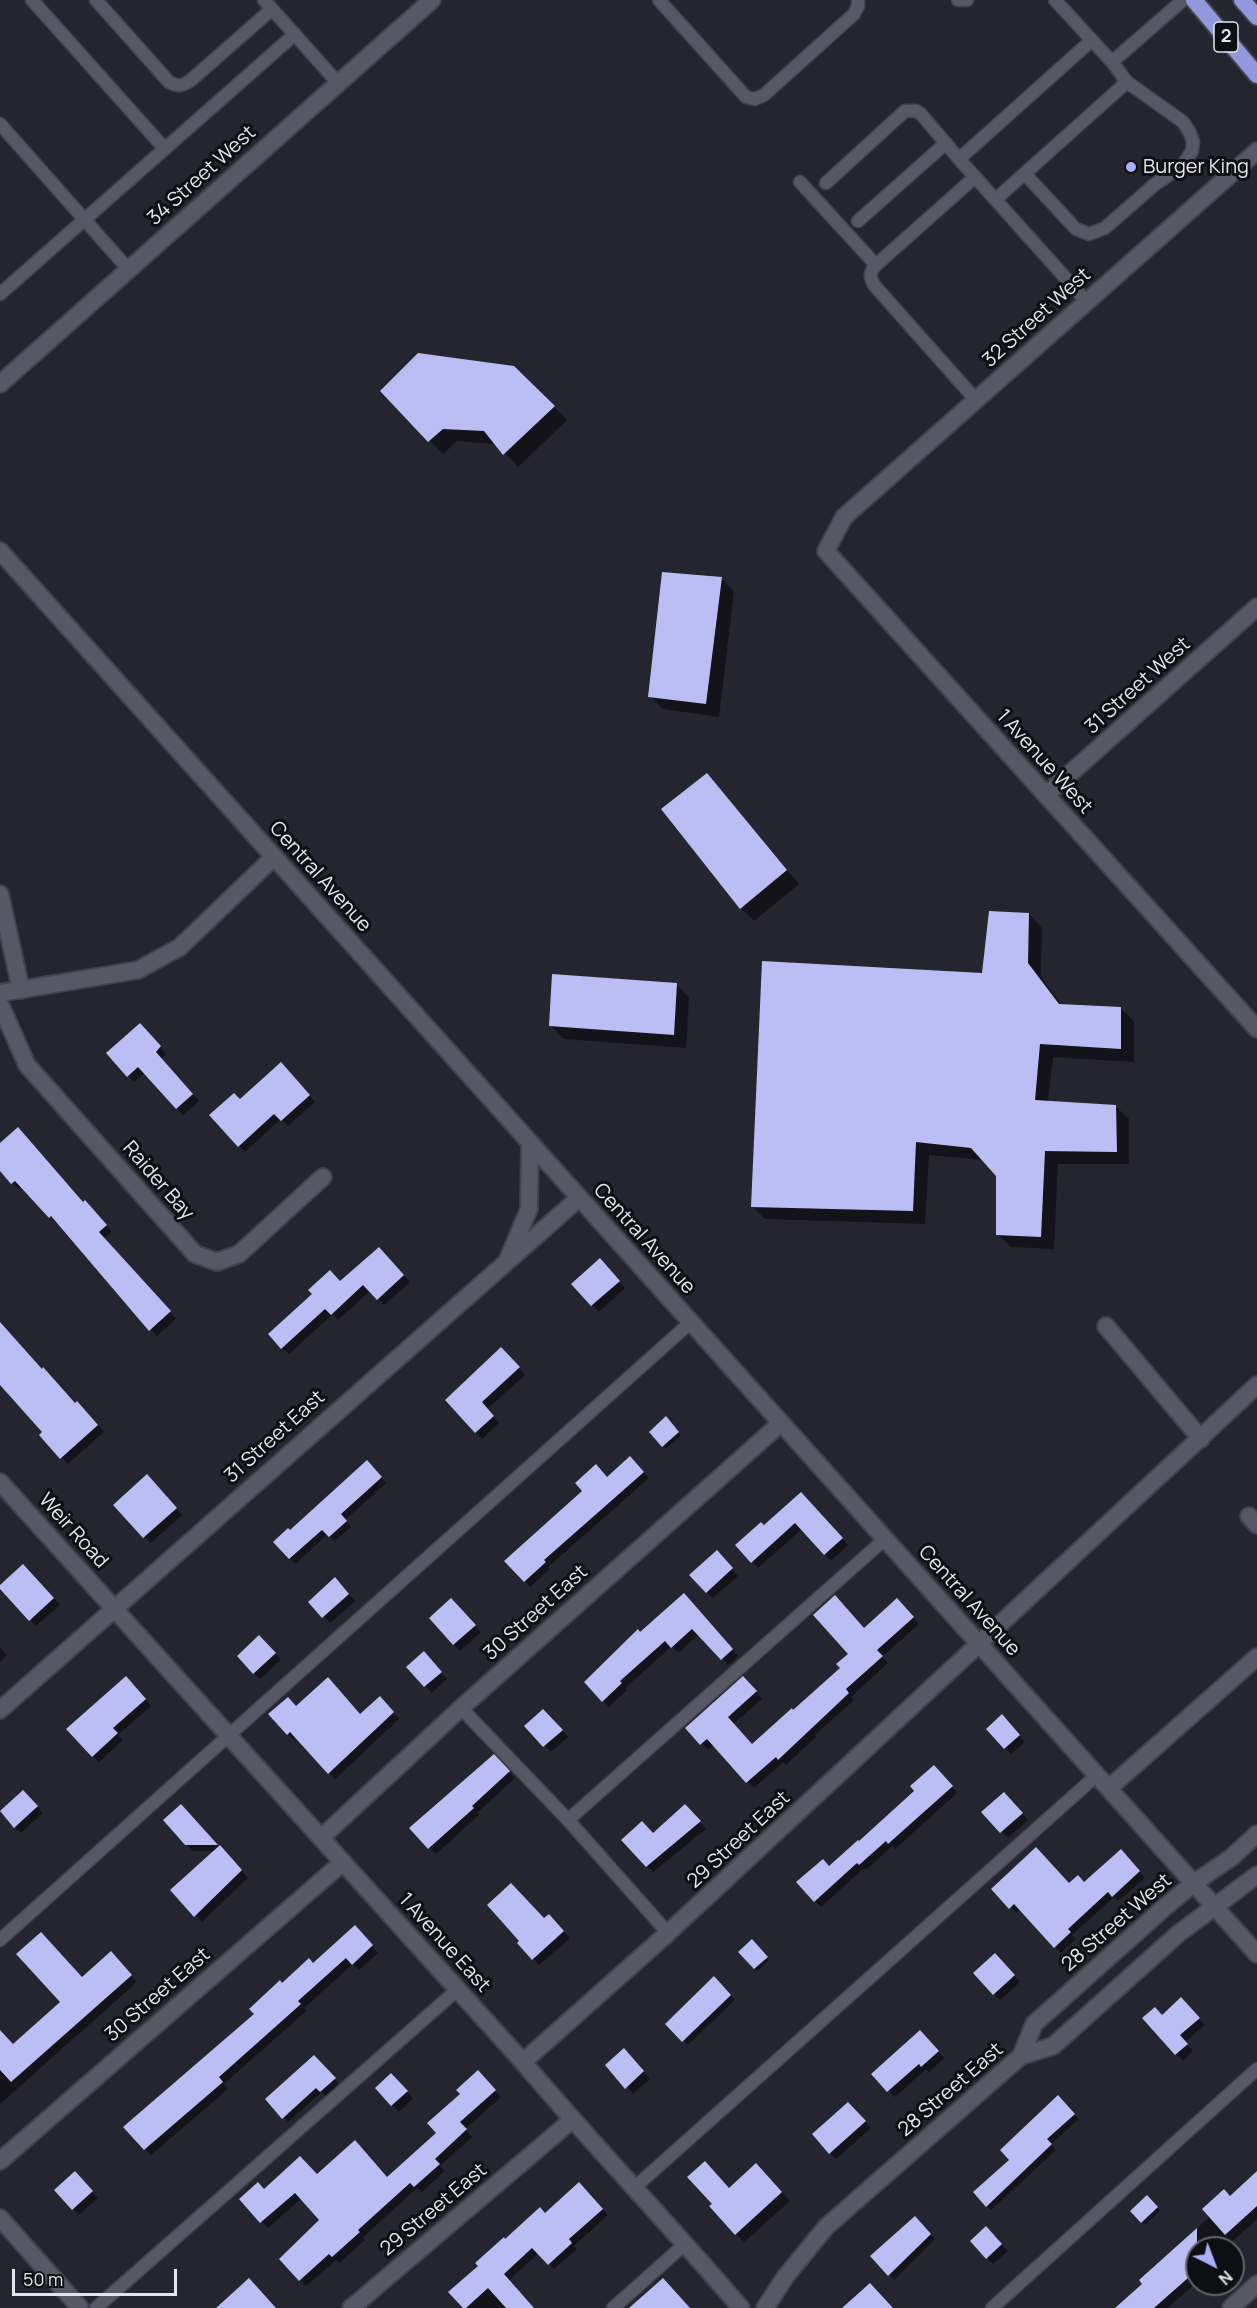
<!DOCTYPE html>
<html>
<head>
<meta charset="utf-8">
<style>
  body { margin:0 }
  #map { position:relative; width:1257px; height:2308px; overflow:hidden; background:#24252f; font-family:Manrope,sans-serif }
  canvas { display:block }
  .north { position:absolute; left:1185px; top:2236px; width:60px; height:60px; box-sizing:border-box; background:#0e0f13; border:2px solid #64656a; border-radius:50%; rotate:138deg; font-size:16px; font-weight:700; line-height:24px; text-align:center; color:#e5e6ed }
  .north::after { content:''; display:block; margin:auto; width:21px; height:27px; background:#abaffb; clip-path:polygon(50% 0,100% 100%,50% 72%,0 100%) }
  .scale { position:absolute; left:12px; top:2269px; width:165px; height:27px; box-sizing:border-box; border:3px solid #e5e6ed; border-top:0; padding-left:8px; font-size:18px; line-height:21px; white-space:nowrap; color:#e5e6ed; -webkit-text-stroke:4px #0e0f13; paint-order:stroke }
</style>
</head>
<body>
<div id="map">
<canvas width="1257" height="2308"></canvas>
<div class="north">N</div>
<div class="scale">50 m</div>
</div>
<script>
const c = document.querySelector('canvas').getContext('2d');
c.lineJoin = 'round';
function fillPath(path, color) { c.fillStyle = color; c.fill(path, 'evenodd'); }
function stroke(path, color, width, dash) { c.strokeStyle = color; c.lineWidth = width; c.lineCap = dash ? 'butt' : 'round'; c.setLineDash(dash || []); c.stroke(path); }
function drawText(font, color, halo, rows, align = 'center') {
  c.font = font + ' Manrope,sans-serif'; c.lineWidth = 6; c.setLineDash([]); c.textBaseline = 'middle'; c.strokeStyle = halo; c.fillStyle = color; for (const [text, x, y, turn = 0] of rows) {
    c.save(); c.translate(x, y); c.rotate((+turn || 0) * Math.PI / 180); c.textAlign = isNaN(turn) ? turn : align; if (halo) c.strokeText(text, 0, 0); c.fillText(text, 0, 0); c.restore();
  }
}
const shadow = new Path2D(`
  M514 367 567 420 518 467 496 444 457 441 443 454 382 391Z
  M721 578 734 591 719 717 663 709 650 696Z
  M707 775 799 884 754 921 741 908Z
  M1029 914 1042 928 1041 977 1062 1006 1120 1008 1134 1021V1062L1053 1057 1048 1102 1115 1106 1129 1119V1164H1058L1054 1249 1011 1247 997 1234 998 1175 984 1160 929 1155 925 1224 765 1219 752 1206 983 975Z
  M676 984 689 998 686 1048 564 1039 551 1026Z
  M146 1031 166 1054 161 1059 199 1101 183 1115 145 1073 134 1082 108 1053Z
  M287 1070 315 1102 288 1126 281 1119 245 1152 239 1146 240 1101Z
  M0 1145 91 1208 112 1232 104 1239 176 1319 157 1336 58 1221 56 1223 22 1186 19 1189 0 1169Z
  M385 1255 410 1282 384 1305 370 1291 338 1320 333 1314 289 1354 282 1348 314 1294 341 1283Z
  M606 1267 625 1288 599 1312 573 1284Z
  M0 1324 42 1370 75 1405 83 1409 104 1432 68 1464 41 1435 44 1432 0 1383Z
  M508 1355 525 1375 487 1409 499 1423 482 1439 447 1400Z
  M666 1418 681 1435 666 1449 651 1432Z
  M630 1458 649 1478 548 1567 550 1569 530 1587 525 1581Z
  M367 1462 386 1483 345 1520 351 1527 335 1541 328 1534 295 1564 275 1542 290 1532Z
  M153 1483 182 1515 151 1543 116 1505Z
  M807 1500 848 1545 831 1561 802 1529 758 1568 752 1562 764 1527Z
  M723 1559 738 1576 713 1598 707 1592Z
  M30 1572 60 1605 36 1626 0 1587Z
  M341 1586 355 1601 330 1623 310 1602Z
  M690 1601 738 1656 728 1665 699 1634 678 1653 672 1646 625 1688 627 1690 609 1707 603 1701 640 1634Z
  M458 1606 481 1632 460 1651 431 1618Z
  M903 1606 919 1624 882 1657 888 1663 851 1697 854 1700 815 1735 816 1737 786 1765 783 1762 754 1788 714 1744 708 1750 687 1728 749 1684 762 1699 733 1724 752 1746 842 1668 864 1629Z
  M266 1643 281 1660 260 1679 254 1673Z
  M0 1647 7 1655 0 1662Z
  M430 1660 447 1679 432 1693 408 1667Z
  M132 1685 151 1706 118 1735 123 1740 99 1762 93 1756Z
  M385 1704 399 1719 335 1779 297 1737 294 1740 270 1714 296 1708 361 1715Z
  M550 1717 568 1737 551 1752 526 1726Z
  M1008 1722 1025 1742 1011 1754 988 1729Z
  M494 1756 515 1778 477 1813 479 1815 436 1854 411 1828Z
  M940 1773 957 1793 895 1849 892 1846 866 1870 864 1868 821 1907 815 1901 829 1867Z
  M30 1798 43 1813 21 1833 15 1827Z
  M1010 1800 1028 1820 1008 1838 983 1812Z
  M187 1812 248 1878 202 1922 172 1890 216 1851H193L186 1844Z
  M691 1813 706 1829 653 1872 647 1866 654 1835Z
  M1126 1857 1145 1878 1118 1901 1114 1897 1072 1935 1076 1939 1061 1953 1021 1909 1016 1913 993 1889 1085 1884Z
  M544 1920 555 1922 570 1938 539 1965 519 1943Z
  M361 1933 378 1953 359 1970 353 1964 304 2008 306 2011 224 2084 228 2089 151 2155 145 2149 282 1985Z
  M752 1941 769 1960 757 1971 740 1952Z
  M117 1960 137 1982 0 2104V2047L13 2046 62 2002 82 1979Z
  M1001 1962 1020 1982 1000 2000 994 1994Z
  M714 1978 735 2000 688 2045 667 2024Z
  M1188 2005 1205 2025 1185 2042 1193 2051 1183 2061 1144 2018 1162 2016Z
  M926 2038 944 2058 929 2072 926 2069 895 2097 873 2074Z
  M314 2057 339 2084 326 2096 322 2092 288 2122 267 2099Z
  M630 2057 650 2079 633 2094 627 2087Z
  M484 2078 501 2097 465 2129 472 2137 440 2166 445 2171 422 2192 417 2188 363 2237 365 2240 339 2263 336 2260 306 2286 281 2259 321 2220 302 2198 268 2228 241 2199 264 2191 317 2176 387 2178 438 2133Z
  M398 2081 413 2099 399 2112 377 2088Z
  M1058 2097 1079 2119 1051 2144 1056 2150 991 2210 975 2193 1011 2160Z
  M854 2110 871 2128 836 2159 830 2153Z
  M1257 2173V2219L1225 2248H1197V2282L1168 2308H1117L1144 2284 1141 2280Z
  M765 2174 790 2201 744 2242 736 2234Z
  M81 2180 98 2198 79 2215 73 2209Z
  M585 2190 608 2215 574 2246 577 2249 554 2269 539 2253 508 2281 533 2308H465L505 2241Z
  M1147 2197 1160 2211 1145 2225 1132 2211Z
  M915 2218 935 2239 894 2280 872 2256Z
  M992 2234 1008 2251 993 2264 987 2258Z`);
const building = new Path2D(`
  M418 353 514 366 555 406 503 455 484 431 443 429 428 442 380 391Z
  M662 572 722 577 706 704 648 697Z
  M707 773 787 870 740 909 661 809Z
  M989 911 1029 913 1028 963 1059 1004 1121 1007V1049L1040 1044 1035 1100 1116 1105 1117 1152 1045 1151 1041 1237 996 1235V1176L971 1148 916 1142 913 1211 751 1207 762 961 982 973Z
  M552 974 677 983 674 1035 549 1026Z
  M140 1023 161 1046 156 1052 193 1094 176 1109 138 1067 127 1077 106 1053Z
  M281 1062 310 1095 281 1121 274 1114 238 1147 209 1115 234 1093 240 1099Z
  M18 1127 83 1202 85 1200 107 1225 99 1232 171 1311 149 1331 51 1216 49 1218 15 1181 11 1184 0 1171V1143Z
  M379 1247 404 1275 377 1300 363 1285 331 1315 325 1309 281 1349 268 1334 312 1294 308 1290 330 1270 340 1281Z
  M600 1258 620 1281 591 1306 571 1284Z
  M0 1322 42 1369 43 1367 75 1403 77 1401 98 1425 60 1459 39 1435 42 1432 0 1385Z
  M501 1347 520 1367 482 1402 494 1416 475 1433 445 1400Z
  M666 1416 679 1432 662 1447 649 1432Z
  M630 1456 644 1472 544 1560 546 1562 524 1582 504 1561 582 1491 575 1483 596 1464 607 1477Z
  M367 1460 382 1477 341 1514 347 1521 329 1537 322 1530 289 1559 273 1542 288 1528 290 1530Z
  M147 1474 177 1508 143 1538 113 1505Z
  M801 1492 843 1538 824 1555 795 1523 751 1563 735 1545 761 1522 764 1525Z
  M717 1550 733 1568 706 1593 689 1575Z
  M23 1564 54 1598 29 1621 0 1589V1585Z
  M335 1577 349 1594 322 1618 308 1602Z
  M684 1593 733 1649 721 1660 692 1629 671 1648 665 1641 620 1681 622 1683 602 1702 584 1682 638 1629 640 1632Z
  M835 1595 864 1628 897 1598 914 1617 877 1650 883 1656 846 1689 849 1693 778 1760 776 1757 746 1783 707 1739 700 1745 685 1728 743 1676 757 1691 728 1717 752 1744 792 1708 793 1710 840 1668 836 1664 848 1654 813 1615Z
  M451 1598 476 1625 453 1645 429 1618Z
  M259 1635 276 1653 253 1674 237 1656Z
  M424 1651 442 1672 424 1687 406 1667Z
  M126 1676 146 1699 113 1728 118 1733 92 1757 66 1729Z
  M328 1677 360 1714 380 1696 394 1712 328 1774 290 1732 287 1735 268 1714 288 1697 296 1706Z
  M543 1709 563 1730 543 1747 524 1726Z
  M1002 1714 1020 1735 1004 1749 986 1729Z
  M494 1754 510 1771 472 1806 474 1808 428 1849 409 1828Z
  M934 1765 953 1786 888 1844 886 1841 859 1865 857 1863 814 1902 796 1882 823 1859 829 1866 858 1840 859 1841 914 1791 910 1786Z
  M23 1790 38 1806 14 1828 0 1811Z
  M1004 1792 1023 1813 1000 1833 981 1812Z
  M181 1804 218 1845H185L163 1820Z
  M685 1804 701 1821 646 1867 621 1840 642 1821 653 1833Z
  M220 1845 242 1870 194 1917 170 1890Z
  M1036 1847 1069 1883 1078 1875 1084 1882 1121 1849 1140 1871 1112 1897 1108 1892 1068 1929 1071 1932 1054 1948 1014 1904 1009 1909 991 1889Z
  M511 1883 544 1918 549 1914 564 1931 532 1960 517 1943 519 1941 487 1905Z
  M355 1925 373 1945 352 1965 346 1958 298 2001 301 2004 219 2077 223 2082 144 2150 123 2127 254 2014 249 2009 280 1980 282 1983 309 1958 313 1963Z
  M41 1932 82 1977 111 1951 132 1975 11 2082 0 2070V2030L13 2044 60 2002 16 1954Z
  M752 1939 768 1957 754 1969 738 1952Z
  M995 1953 1015 1975 993 1995 973 1973Z
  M714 1976 731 1995 682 2042 665 2024Z
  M1181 1997 1200 2018 1180 2035 1188 2044 1175 2055 1142 2018 1155 2007 1162 2015Z
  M920 2030 939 2051 921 2067 919 2064 887 2092 871 2074Z
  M624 2048 644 2071 625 2089 605 2065Z
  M314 2055 336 2078 320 2092 316 2088 282 2119 265 2099Z
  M478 2070 496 2090 460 2122 467 2129 435 2159 440 2164 414 2187 410 2183 358 2230 360 2232 332 2257 329 2254 299 2281 279 2259 319 2220 295 2193 260 2223 239 2199 258 2182 264 2189 300 2156 317 2174 355 2140 387 2177 436 2133 427 2123 460 2094 456 2090Z
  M391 2073 408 2091 391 2106 375 2088Z
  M1058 2095 1075 2114 1047 2139 1052 2144 986 2207 973 2192 1009 2160 1000 2150Z
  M848 2102 866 2121 829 2154 812 2134Z
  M705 2161 729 2188 756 2163 782 2192 735 2235 709 2206 712 2204 687 2177Z
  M75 2171 93 2191 72 2210 54 2190Z
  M1257 2171V2206L1225 2235 1202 2209 1224 2189 1230 2196Z
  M579 2182 603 2209 569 2239 572 2243 548 2265 532 2248 504 2274 534 2308H506L488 2288 466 2308H463L448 2292 478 2266 475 2263 504 2237 505 2239 540 2207 545 2213Z
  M1147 2195 1158 2207 1141 2223 1130 2211Z
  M915 2216 931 2234 888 2276 870 2256Z
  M986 2226 1002 2244 986 2259 970 2241Z
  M1197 2228V2270L1154 2308H1115L1142 2284 1139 2280Z
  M249 2278 276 2308H216Z
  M663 2278 690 2308H629Z
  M870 2283 893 2308H842Z`);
const service = new Path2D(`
  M32 0 165 149
  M96 0 169 82C178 87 182 86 190 81L272 9
  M264 0 338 83
  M659 0 746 97 755 99 764 95 854 14 858 6V0
  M958 0H967
  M1055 0 1112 62 1183 0
  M0 124 129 270
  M1025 174 1076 229 1089 234 1105 228 1154 185 1183 165 1192 151 1193 142 1190 133 1183 122 1127 82
  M975 177 876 265C869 272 870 277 874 285L976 400
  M800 182 876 265
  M826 183 905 111H916L921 114 959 159
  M996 199 1127 82 1112 62
  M858 221 946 143
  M0 294 295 34
  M1087 302 959 159 1092 40
  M461 1708 568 1820 668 1933
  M568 1820 885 1539
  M0 1940 691 1322
  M634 2188 1097 1775
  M96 2308 457 1990
  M613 2308 685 2244
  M992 2308 1257 2069`);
const minor = new Path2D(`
  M1257 151 844 517 826 551 1257 1029
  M0 384 432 0
  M1046 795 1257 607
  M0 894 21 990
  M0 993 138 970 180 947 274 857
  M0 1004 27 1065 195 1254 217 1262 239 1254 323 1177
  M1106 1326 1201 1439
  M0 1482 523 2062C594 2146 670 2225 741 2308
  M1249 1516 1257 1525
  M0 1710 579 1198
  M1109 1788 1257 1657
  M321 1838 461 1708 781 1423
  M523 2062 668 1933 1257 1385
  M0 2161 343 1862
  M0 2218 80 2308
  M351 2308 572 2120
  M1231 2308 1257 2284`);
const tertiary = new Path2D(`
  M0 551 1257 1954
  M508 1259 529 1209 530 1143
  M1021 2056 1034 2024 1165 1907 1194 1883 1232 1857 1257 1834
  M765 2308 786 2276 826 2227 1021 2056 1053 2046 1178 1934 1257 1875`);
const trunk = new Path2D(`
  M1194 0 1257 75
  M1242 0 1257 17`);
const markers = [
  [1131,167,6,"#abaffb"]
];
const shields = [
  [1226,37,24]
];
const shieldNames = [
  ["2",1226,37]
];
const poiNames = [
  ["Burger King",1143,167]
];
const streetNames = [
  ["34 Street West",202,176,-42],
  ["32 Street West",1037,318,-42],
  ["31 Street West",1138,686,-42],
  ["1 Avenue West",1044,762,48],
  ["Central Avenue",320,877,48],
  ["Raider Bay",158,1181,49],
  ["Central Avenue",644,1239,48],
  ["31 Street East",275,1437,-42],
  ["Weir Road",73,1531,48],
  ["Central Avenue",969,1601,48],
  ["30 Street East",536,1613,-42],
  ["29 Street East",739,1840,-43],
  ["28 Street West",1117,1923,-41],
  ["1 Avenue East",444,1943,48],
  ["30 Street East",158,1995,-41],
  ["28 Street East",951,2090,-41],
  ["29 Street East",434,2210,-40]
];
fillPath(shadow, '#0007');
fillPath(building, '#babef4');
stroke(service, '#41424a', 15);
stroke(minor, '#41424a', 20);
stroke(tertiary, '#41424a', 20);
stroke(trunk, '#41424a', 20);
stroke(service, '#575864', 12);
stroke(minor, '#575864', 16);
stroke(tertiary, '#575864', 16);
stroke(trunk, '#9397dd', 16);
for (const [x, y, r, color] of markers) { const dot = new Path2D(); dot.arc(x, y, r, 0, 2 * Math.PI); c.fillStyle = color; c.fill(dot); stroke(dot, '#0e0f13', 2); }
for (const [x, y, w] of shields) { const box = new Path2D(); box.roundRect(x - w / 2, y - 15, w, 30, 4.5); c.fillStyle = '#0e0f13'; c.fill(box); stroke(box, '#e5e6ed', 1.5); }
drawText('bold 18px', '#e5e6ed', null, shieldNames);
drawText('20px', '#e5e6ed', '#0e0f13', poiNames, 'left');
drawText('20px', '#e5e6ed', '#0e0f13', streetNames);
</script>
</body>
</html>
